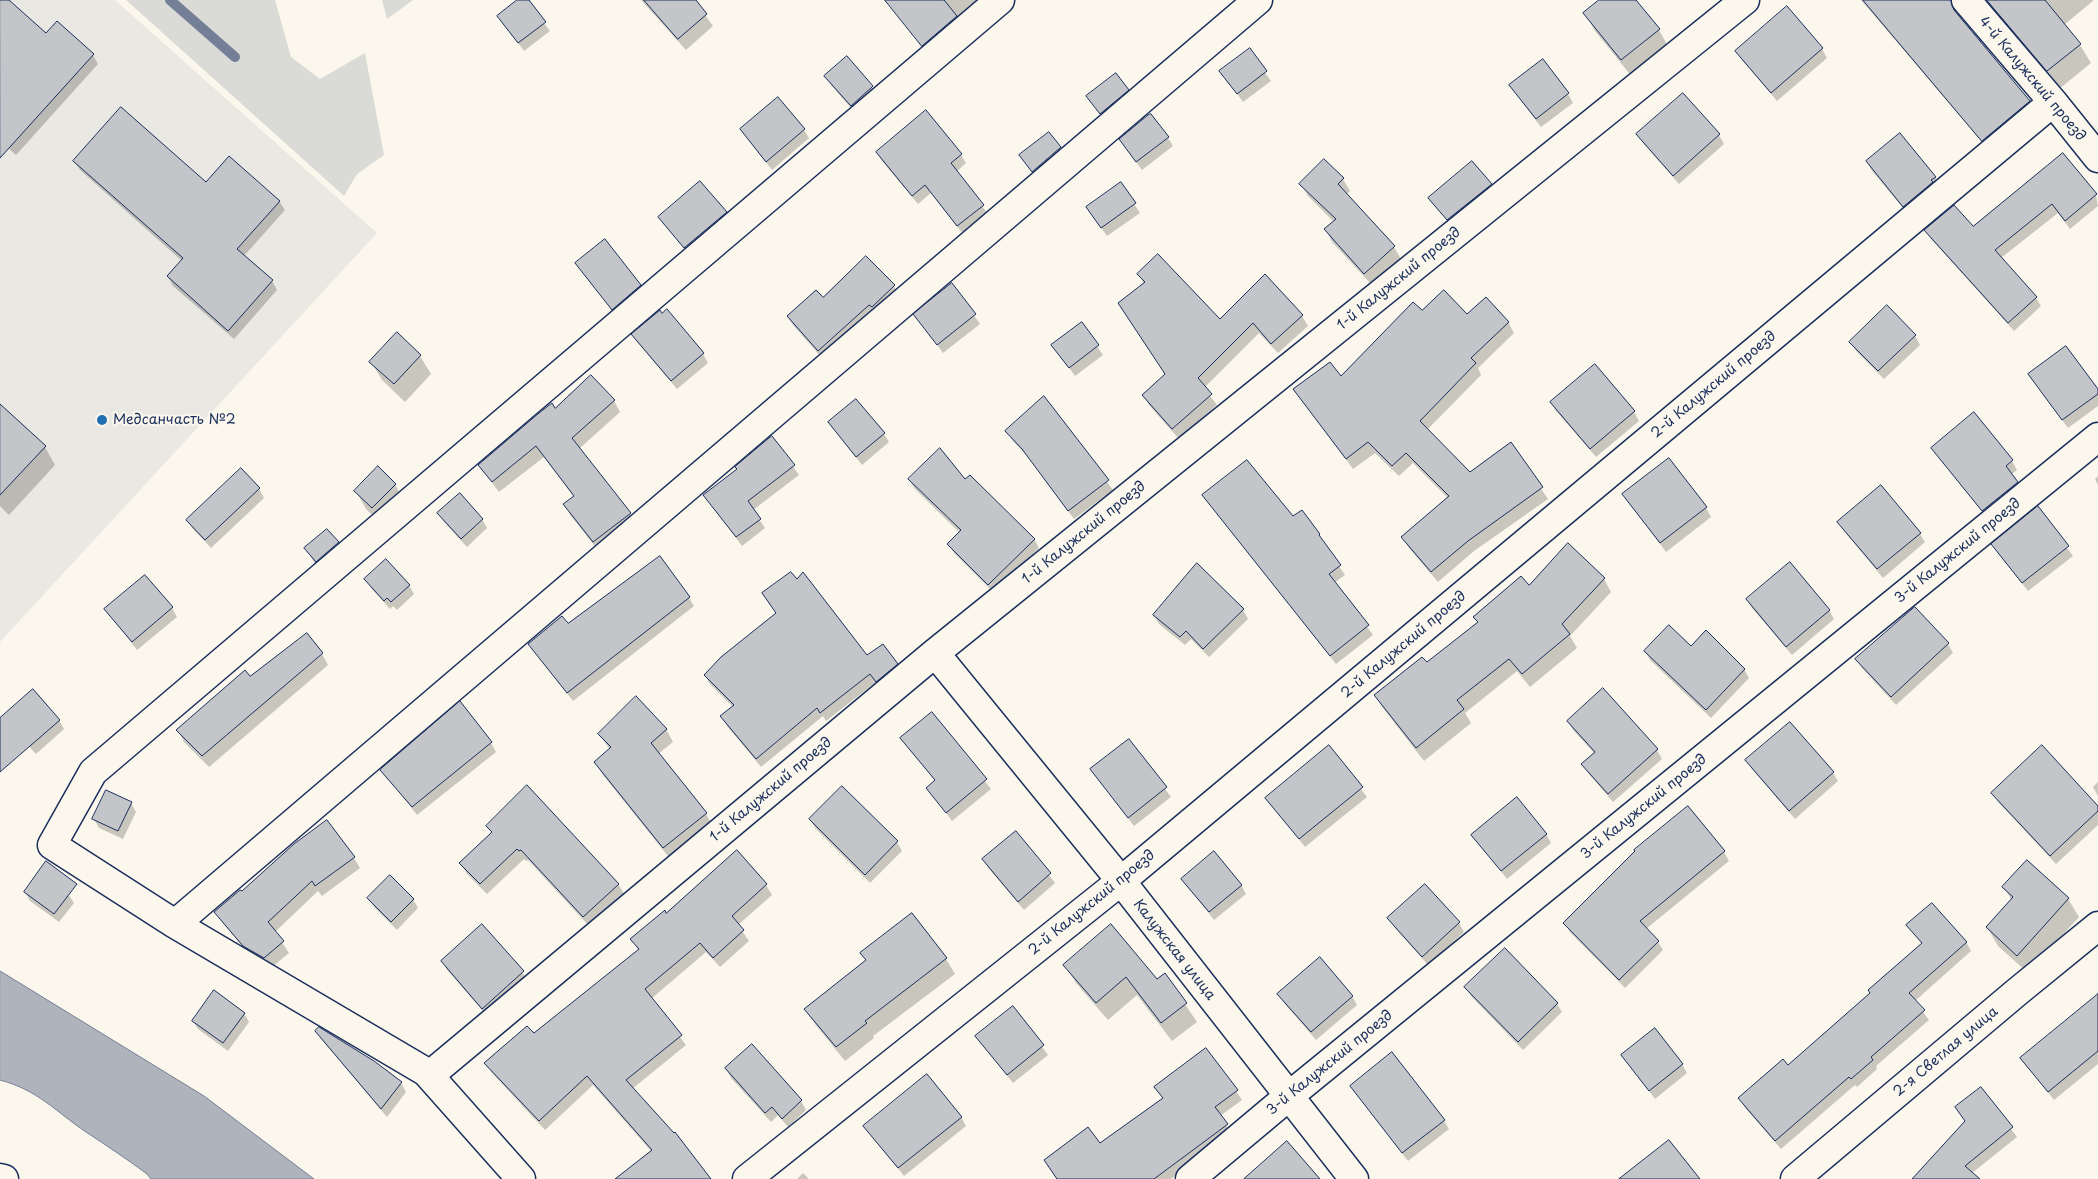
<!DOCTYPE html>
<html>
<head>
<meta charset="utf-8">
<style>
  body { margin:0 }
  canvas { display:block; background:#fbf7ec }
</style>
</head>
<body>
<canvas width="2098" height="1179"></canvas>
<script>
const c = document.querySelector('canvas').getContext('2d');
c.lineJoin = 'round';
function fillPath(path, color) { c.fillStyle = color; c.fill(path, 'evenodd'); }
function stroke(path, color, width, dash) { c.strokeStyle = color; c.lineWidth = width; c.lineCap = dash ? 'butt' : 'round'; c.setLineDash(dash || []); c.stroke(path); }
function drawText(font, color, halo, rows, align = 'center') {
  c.font = font + ' "Playpen Sans",sans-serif'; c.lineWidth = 4; c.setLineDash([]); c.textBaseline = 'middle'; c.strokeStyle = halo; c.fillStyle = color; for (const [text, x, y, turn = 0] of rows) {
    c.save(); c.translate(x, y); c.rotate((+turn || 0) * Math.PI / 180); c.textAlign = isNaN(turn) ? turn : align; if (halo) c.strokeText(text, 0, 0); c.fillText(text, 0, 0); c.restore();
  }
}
const built = new Path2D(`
  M0 0H115L377 233 0 642Z`);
const green = new Path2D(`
  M126 0H275L291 57 320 79 365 53 384 155 357 174 344 196Z
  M382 0H413L387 19Z`);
const water = new Path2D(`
  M0 971 204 1096 314 1179H151L147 1174C127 1159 107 1146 86 1132 55 1111 38 1090 0 1080Z`);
const shadow = new Path2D(`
  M0 0H7L46 35 57 22 93 55 98 64 16 155 0 141Z
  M519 0H527L550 31 524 51 498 16Z
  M641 0H694L713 26 686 50Z
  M899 0H985L928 54 891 6Z
  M1601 0H1635L1659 30 1669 48 1633 78 1595 31 1585 13Z
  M1861 0H1943L2029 101 2034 110 1988 149Z
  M1987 0H2094L2064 25 2080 45 2091 63 2059 89 1995 14Z
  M1787 8 1822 49 1827 58 1777 101 1742 60 1737 51Z
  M1249 50 1271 81 1243 102 1221 71Z
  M826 76 872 87 877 95 856 114 831 85Z
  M1128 90 1133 99 1106 122 1087 96Z
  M1516 94H1568L1573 103 1541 127Z
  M1683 95 1719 135 1724 144 1679 184 1643 143 1638 134Z
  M741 130H804L809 138 772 170Z
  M1049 134 1065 157 1038 180 1021 155Z
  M1168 138 1173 146 1142 170 1120 140Z
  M877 152 961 155 966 163 956 172 988 214 963 234 931 193 918 204 882 161Z
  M2063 155 2096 195 2098 206 2070 229 2058 213 2001 258 2036 298 2041 306 2014 331 1931 239 1925 231 1972 227Z
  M75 162 206 184 279 201 285 210 244 256 272 281 277 290 234 339 173 286 168 277 182 261 80 170Z
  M1867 162 1935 177 1940 186 1909 215 1872 171Z
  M1343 179 1350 191 1346 195 1394 247 1401 259 1372 285 1332 242 1326 230 1334 222 1308 196 1301 184Z
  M1121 184 1140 213 1107 236 1093 216Z
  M1491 185 1496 194 1453 228 1430 198Z
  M726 213 731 222 690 256 660 218Z
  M576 263 640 286 645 295 618 318Z
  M1139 274 1220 321 1265 275 1302 316 1308 326 1278 353 1259 333 1204 388 1217 405 1179 439 1149 405 1143 395 1166 375 1144 284Z
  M952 284 980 324 943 353 915 315Z
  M894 286 899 295 823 359 793 325 788 317 823 299Z
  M1887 307 1915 336 1920 345 1884 379 1856 351 1851 342Z
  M1422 312 1467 316 1508 322 1514 333 1478 368 1481 375 1427 430 1470 473 1511 444 1548 499 1474 551 1438 582 1409 548 1402 537 1448 498 1413 463 1399 476 1375 453 1353 469 1295 390 1341 378Z
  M1081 324 1103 355 1075 376 1053 345Z
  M633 335 703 354 708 363 677 389 638 343Z
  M420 356 431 374 405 402 382 380 371 362Z
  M1594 365 1634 412 1639 421 1596 457 1556 411 1551 402Z
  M2035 383 2098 391V406L2068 428Z
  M1044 398 1113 490 1074 519 1029 458 1012 440 1007 431Z
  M614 401 620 412 579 449 630 514 636 525 600 553 571 516 565 504 574 497 544 457 499 492 479 465 555 410Z
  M0 405 45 447 55 465 9 515 0 506Z
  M1974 414 2012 461 2017 470 2011 475 2022 491 1988 519 1932 448Z
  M829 423 884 434 889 442 862 465Z
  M771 437 799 475 753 510 765 528 742 546 704 495 738 469Z
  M241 469 259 489 264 498 211 548 193 529 187 520Z
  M2098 476V485L2095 479Z
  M909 479 965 481 1034 539 1039 548 994 593 954 553 948 544 960 533 914 488Z
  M395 484 405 503 383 526 366 509 356 491Z
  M1623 494 1706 508 1711 517 1666 552Z
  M1204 496 1293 518 1302 512 1345 575 1334 583 1373 635 1336 664Z
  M2037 508 2073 556 2028 591 1992 545Z
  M439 513 482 519 487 528 467 547 444 522Z
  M1839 522 1920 534 1925 542 1883 578 1844 531Z
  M338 543 348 561 316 566 306 548Z
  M366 579 409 585 414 594 397 610 393 606 390 609 371 588Z
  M1604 579 1611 592 1570 636 1577 648 1530 687 1517 671 1465 713 1471 723 1424 761 1383 708 1375 695 1427 664 1478 623 1475 617 1529 587Z
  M689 598 694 606 573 701 529 644 567 625Z
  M1747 599 1829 610 1834 619 1792 655 1752 608Z
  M768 602 867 657 897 664 902 673 882 690 876 682 826 721 823 716 761 767 727 726 722 717 733 707 710 684 705 675 777 614Z
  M172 608 177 617 137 650 106 610Z
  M1243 610 1248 619 1209 657 1191 639 1185 645 1159 624 1154 615Z
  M1948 644 1953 653 1896 705 1862 668 1857 659Z
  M1691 648 1744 669 1749 678 1711 718 1650 660 1645 651Z
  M322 654 328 665 209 767 184 742 178 730 250 677Z
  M1603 689 1657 750 1662 759 1613 802 1588 773 1583 764 1595 754 1573 730 1568 721Z
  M932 714 991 789 952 821 928 788 936 782 902 738Z
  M59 720 64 729 36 754 9 725Z
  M666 729 673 742 658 754 706 814 713 826 671 860 603 775 595 762 610 750 599 734Z
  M1129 740 1171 797 1134 826 1091 769Z
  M491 743 496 752 417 815 382 770Z
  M1329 747 1367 797 1305 847 1267 798Z
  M1747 761 1833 773 1838 781 1795 819 1752 769Z
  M2098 782V796L2093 787Z
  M1993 793 2098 808V825L2056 864 1998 802Z
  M131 803 136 812 123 839 99 828 94 819Z
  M810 819 897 842 902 851 870 883 815 828Z
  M488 826 618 884 625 895 590 927 528 860 526 861 524 859 487 894 467 874 461 864 492 833Z
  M1016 833 1055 883 1024 910 989 869 984 860Z
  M1546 834 1551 843 1507 879 1473 835Z
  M736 852 766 885 772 895 738 925 749 941 720 967 706 952 651 999 686 1045 632 1089 708 1179H621L652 1152 593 1085 545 1130 492 1073 486 1063 533 1035 639 951 632 940 666 914Z
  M1724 852 1729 861 1646 929 1658 942 1663 950 1625 988 1570 932 1565 923Z
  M354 858 360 868 322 896 318 891 275 932 289 953 271 968 251 957 222 922 216 912 242 893Z
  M2028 862 2068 899 2079 917 2028 973 1998 946 1987 927 2012 901 2004 887Z
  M1182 879 1241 885 1246 894 1214 920Z
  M25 892 68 894 74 903 59 922 30 901Z
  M369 898 413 899 418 908 397 930 374 907Z
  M912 915 946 959 955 974 873 1036 874 1038 845 1061 815 1024 806 1009 866 961 862 953Z
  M1389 918 1459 923 1464 932 1428 965 1394 927Z
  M1908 925 1966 942 1971 951 1915 1001 1929 1020 1876 1066 1877 1069 1857 1087 1855 1085 1781 1149 1745 1108 1740 1099 1788 1067 1871 994 1922 944Z
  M442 961 522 972 528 981 488 1017 447 970Z
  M1065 965 1157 980 1165 975 1197 1022 1172 1041 1137 995 1108 1020 1076 983Z
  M1466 987 1557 1004 1562 1012 1523 1050 1471 996Z
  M1279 994 1352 996 1357 1005 1316 1040 1284 1003Z
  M2098 996V1064L2054 1100 2022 1059Z
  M1013 1007 1048 1055 1013 1083 977 1037Z
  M244 1013 249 1022 228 1051 198 1029 193 1021Z
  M317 1031 401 1083 406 1092 387 1117 322 1040Z
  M752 1046 801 1101 806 1110 788 1127 778 1115 771 1122 731 1078 726 1069Z
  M1623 1056 1682 1064 1687 1073 1655 1099Z
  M1351 1086 1444 1121 1449 1129 1408 1161Z
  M1156 1087 1236 1091 1242 1100 1220 1116 1232 1134 1171 1179H1057L1045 1161 1100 1145 1163 1099Z
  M1981 1089 2017 1137 1972 1173 1978 1179H1923L1966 1122 1956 1108Z
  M961 1117 966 1126 904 1176 865 1126Z
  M803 1173 809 1179H797Z`);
const stream = new Path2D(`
  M170 0 235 57`);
const building = new Path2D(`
  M0 0H9L46 33 57 21 94 54 0 158Z
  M517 0H529L546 22 518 43 497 16Z
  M644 0H696L707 14 678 39Z
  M885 0H944L957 16 922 46Z
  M1599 0H1636L1660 29 1621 60 1583 13Z
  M1863 0H1951L1954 10 2030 101 1982 141Z
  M1987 0H2045L2081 44 2047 71Z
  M1787 6 1823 48 1771 93 1735 51Z
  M1250 48 1267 71 1237 94 1219 71Z
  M847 56 873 86 851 106 824 76Z
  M1543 59 1569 93 1536 119 1509 85Z
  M1116 73 1129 90 1100 114 1086 96Z
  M1683 93 1720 134 1673 176 1636 134Z
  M778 97 805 129 766 162 740 129Z
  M121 107 206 182 229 156 280 201 237 249 273 280 228 331 167 276 183 258 73 161Z
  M926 110 962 154 951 163 984 205 957 226 925 185 912 196 876 152Z
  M1151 114 1169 137 1136 162 1119 139 1148 115Z
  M1049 132 1061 147 1032 172 1019 155Z
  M1900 133 1936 177 1931 180 1933 182 1903 207 1866 161Z
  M2063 153 2097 194 2065 221 2052 204 1995 250 2037 297 2008 323 1924 230 1954 205 1973 226Z
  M1324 159 1344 178 1338 184 1395 246 1364 274 1324 229 1336 219 1299 184Z
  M1472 161 1492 184 1447 220 1428 198Z
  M700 181 727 212 684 248 658 217Z
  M1121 182 1136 203 1101 228 1086 207Z
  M605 239 641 285 612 310 575 263Z
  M1158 254 1220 319 1265 274 1303 315 1271 344 1253 323 1198 378 1212 394 1172 429 1142 395 1165 374 1118 303 1145 282 1137 274Z
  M866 256 895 285 872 307 869 305 818 351 787 316 816 290 823 297Z
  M952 283 976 314 937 345 913 314Z
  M1444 290 1467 314 1486 297 1509 322 1471 358 1476 363 1420 421 1470 472 1511 442 1543 487 1468 541 1431 572 1401 537 1449 496 1406 453 1392 466 1368 442 1346 459 1293 389 1330 362 1341 376 1413 302 1422 310Z
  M1887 305 1916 335 1878 371 1849 342Z
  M667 309 704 353 671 381 631 334 660 310 662 313Z
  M1082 322 1099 345 1069 368 1051 345Z
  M397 332 421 355 394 384 369 362Z
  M2066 346 2098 389V394L2062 420 2028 374Z
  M1595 364 1635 411 1590 449 1550 402Z
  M591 375 615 400 572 438 631 513 593 542 563 504 574 496 536 446 492 482 478 465 539 413 552 403 555 408Z
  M1044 396 1109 480 1068 511 1022 449 1005 431Z
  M856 399 885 433 856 457 828 422Z
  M0 404 46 446 0 495Z
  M1974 412 2013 460 2006 466 2018 482 1982 511 1931 448Z
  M772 436 795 465 748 501 761 519 736 537 703 495 737 469 735 467Z
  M940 448 965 479 970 475 1035 539 988 585 947 544 961 530 908 479Z
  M1669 458 1707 507 1660 543 1622 494Z
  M1247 460 1293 516 1302 510 1320 534 1319 535 1341 565 1329 574 1369 625 1330 656 1202 495Z
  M378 466 396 484 372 508 354 491Z
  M241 468 260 488 205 540 186 520Z
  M1881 485 1921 533 1877 569 1837 522Z
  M460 493 483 519 461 539 437 513Z
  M2038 506 2069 546 2022 583 1991 544Z
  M327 529 339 542 316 562 304 548Z
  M1568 543 1605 578 1562 624 1570 634 1522 674 1509 659 1457 700 1464 709 1416 748 1374 695 1422 657 1427 662 1478 622 1473 617 1521 576 1529 585Z
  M660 556 690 597 567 693 528 644 562 616 568 623Z
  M386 559 410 585 391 602 387 598 384 601 364 579Z
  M1790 562 1830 610 1786 647 1746 599Z
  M1197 563 1244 609 1203 649 1186 631 1180 637 1153 615Z
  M791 572 797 579 803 572 867 655 883 644 898 664 876 682 870 674 820 713 817 708 756 759 720 716 734 705 704 675 721 657 776 613 762 593Z
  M145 575 173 607 132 642 104 609Z
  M1915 607 1949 643 1891 697 1855 659Z
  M1669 625 1691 646 1706 630 1745 669 1706 710 1644 651Z
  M307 633 323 653 202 756 176 730 245 670 250 676Z
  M1603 688 1658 749 1608 794 1581 764 1595 752 1567 721Z
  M33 689 60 720 0 772V718Z
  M636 696 667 729 651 743 707 813 663 848 594 762 611 747 598 734Z
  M460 701 492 742 412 807 380 770Z
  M932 712 987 779 946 813 926 788 935 780 900 738Z
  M1790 722 1834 772 1789 811 1745 760Z
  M1129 739 1167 787 1128 818 1090 769Z
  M1329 745 1363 787 1299 839 1265 798Z
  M2042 745 2098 806V811L2050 856 1991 793Z
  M527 785 619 884 583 917 521 850 519 851 517 849 480 884 459 863 492 832 486 826Z
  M842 786 898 841 865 875 809 819Z
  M106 790 132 802 118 831 92 819Z
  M1517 797 1547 834 1501 871 1471 835Z
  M1688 806 1725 851 1640 921 1659 941 1619 980 1563 923 1635 851 1634 850Z
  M327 820 355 857 315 886 312 881 268 922 284 941 264 958 243 946 214 912 240 890 242 891 294 844Z
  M1016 831 1051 873 1018 902 982 859Z
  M737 850 767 884 732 916 744 930 713 958 700 943 645 989 682 1035 626 1080 674 1133 675 1132 711 1179H615L652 1150 587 1076 539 1121 484 1063 527 1026 534 1033 639 949 630 939 665 910 666 913Z
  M1214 851 1242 885 1209 912 1181 879Z
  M2027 860 2069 898 2017 956 1986 927 2013 897 2002 887Z
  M46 861 77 884 54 914 24 892Z
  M390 875 414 899 391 922 367 898Z
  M1425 884 1460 922 1422 957 1387 918Z
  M1932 903 1967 942 1909 993 1925 1010 1871 1057 1873 1060 1851 1079 1849 1077 1775 1141 1738 1098 1783 1059 1788 1065 1870 993 1868 990 1922 943 1906 925Z
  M912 913 947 958 865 1021 867 1023 836 1047 804 1009 866 960 860 953Z
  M482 924 524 971 482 1009 441 961Z
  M1111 924 1157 979 1165 973 1187 1003 1161 1023 1126 977 1096 1003 1063 965Z
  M1505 948 1558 1003 1518 1042 1464 987Z
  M1320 957 1353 996 1311 1032 1277 994Z
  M214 990 245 1013 223 1043 192 1021Z
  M2098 994V1051L2048 1092 2020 1058Z
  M1013 1006 1044 1045 1007 1075 975 1036Z
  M319 1027 374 1061 402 1082 381 1109 315 1031Z
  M1655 1028 1683 1064 1649 1091 1621 1055Z
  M752 1044 802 1100 782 1119 772 1107 765 1113 725 1068Z
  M1206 1048 1238 1090 1215 1107 1228 1124 1154 1179H1057L1044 1160 1088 1127 1100 1143 1163 1098 1154 1087Z
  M1392 1052 1445 1120 1402 1153 1350 1086Z
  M927 1074 962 1117 898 1168 863 1126Z
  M1981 1087 2013 1127 1965 1166 1980 1179H1912L1965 1121 1955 1107Z
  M1669 1140 1700 1179H1619Z
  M1287 1141 1320 1179H1244Z`);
const street = new Path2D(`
  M1966 0 2053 102 2098 158
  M935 653 1121 881 1354 1179
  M175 924 1258 0
  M430 1075 935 653 1745 0
  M521 1179 426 1072 175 924 52 845 93 772 1000 0
  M747 1179 1121 881 2053 102
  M1190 1179 1289 1096 2098 437
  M1795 1179 2017 992 2098 926`);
const secondary = new Path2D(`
  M0 1178 4 1179`);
const markers = [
  [102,420,6,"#1f6fb2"]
];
const streetNames = [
  ["4-й Калужский проезд",2032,79,50],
  ["1-й Калужский проезд",1399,279,-39],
  ["2-й Калужский проезд",1714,385,-40],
  ["1-й Калужский проезд",1084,533,-39],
  ["3-й Калужский проезд",1958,551,-39],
  ["2-й Калужский проезд",1404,645,-40],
  ["1-й Калужский проезд",771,790,-40],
  ["3-й Калужский проезд",1644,807,-39],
  ["2-й Калужский проезд",1092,903,-39],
  ["Калужская улица",1174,950,52],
  ["2-я Светлая улица",1946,1052,-40],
  ["3-й Калужский проезд",1330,1063,-39]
];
const poiNames = [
  ["Медсанчасть №2",113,420]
];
fillPath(built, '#eae8e2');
fillPath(green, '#dadad7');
fillPath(water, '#afb3bb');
stroke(water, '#747e96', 1);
fillPath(shadow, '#0003');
stroke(stream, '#747e96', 10);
fillPath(building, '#c3c5c9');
stroke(building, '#1b2f5e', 1);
stroke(street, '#1b2f5e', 31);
stroke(secondary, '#1b2f5e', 31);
stroke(street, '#fbf7ec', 28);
stroke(secondary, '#fbf7ec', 28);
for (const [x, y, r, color] of markers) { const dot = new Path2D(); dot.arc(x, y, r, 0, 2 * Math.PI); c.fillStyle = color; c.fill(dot); stroke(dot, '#fbf7ec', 2); }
drawText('14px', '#1b2f5e', '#fbf7ec', streetNames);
drawText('14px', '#1b2f5e', '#fbf7ec', poiNames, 'left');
</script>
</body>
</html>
